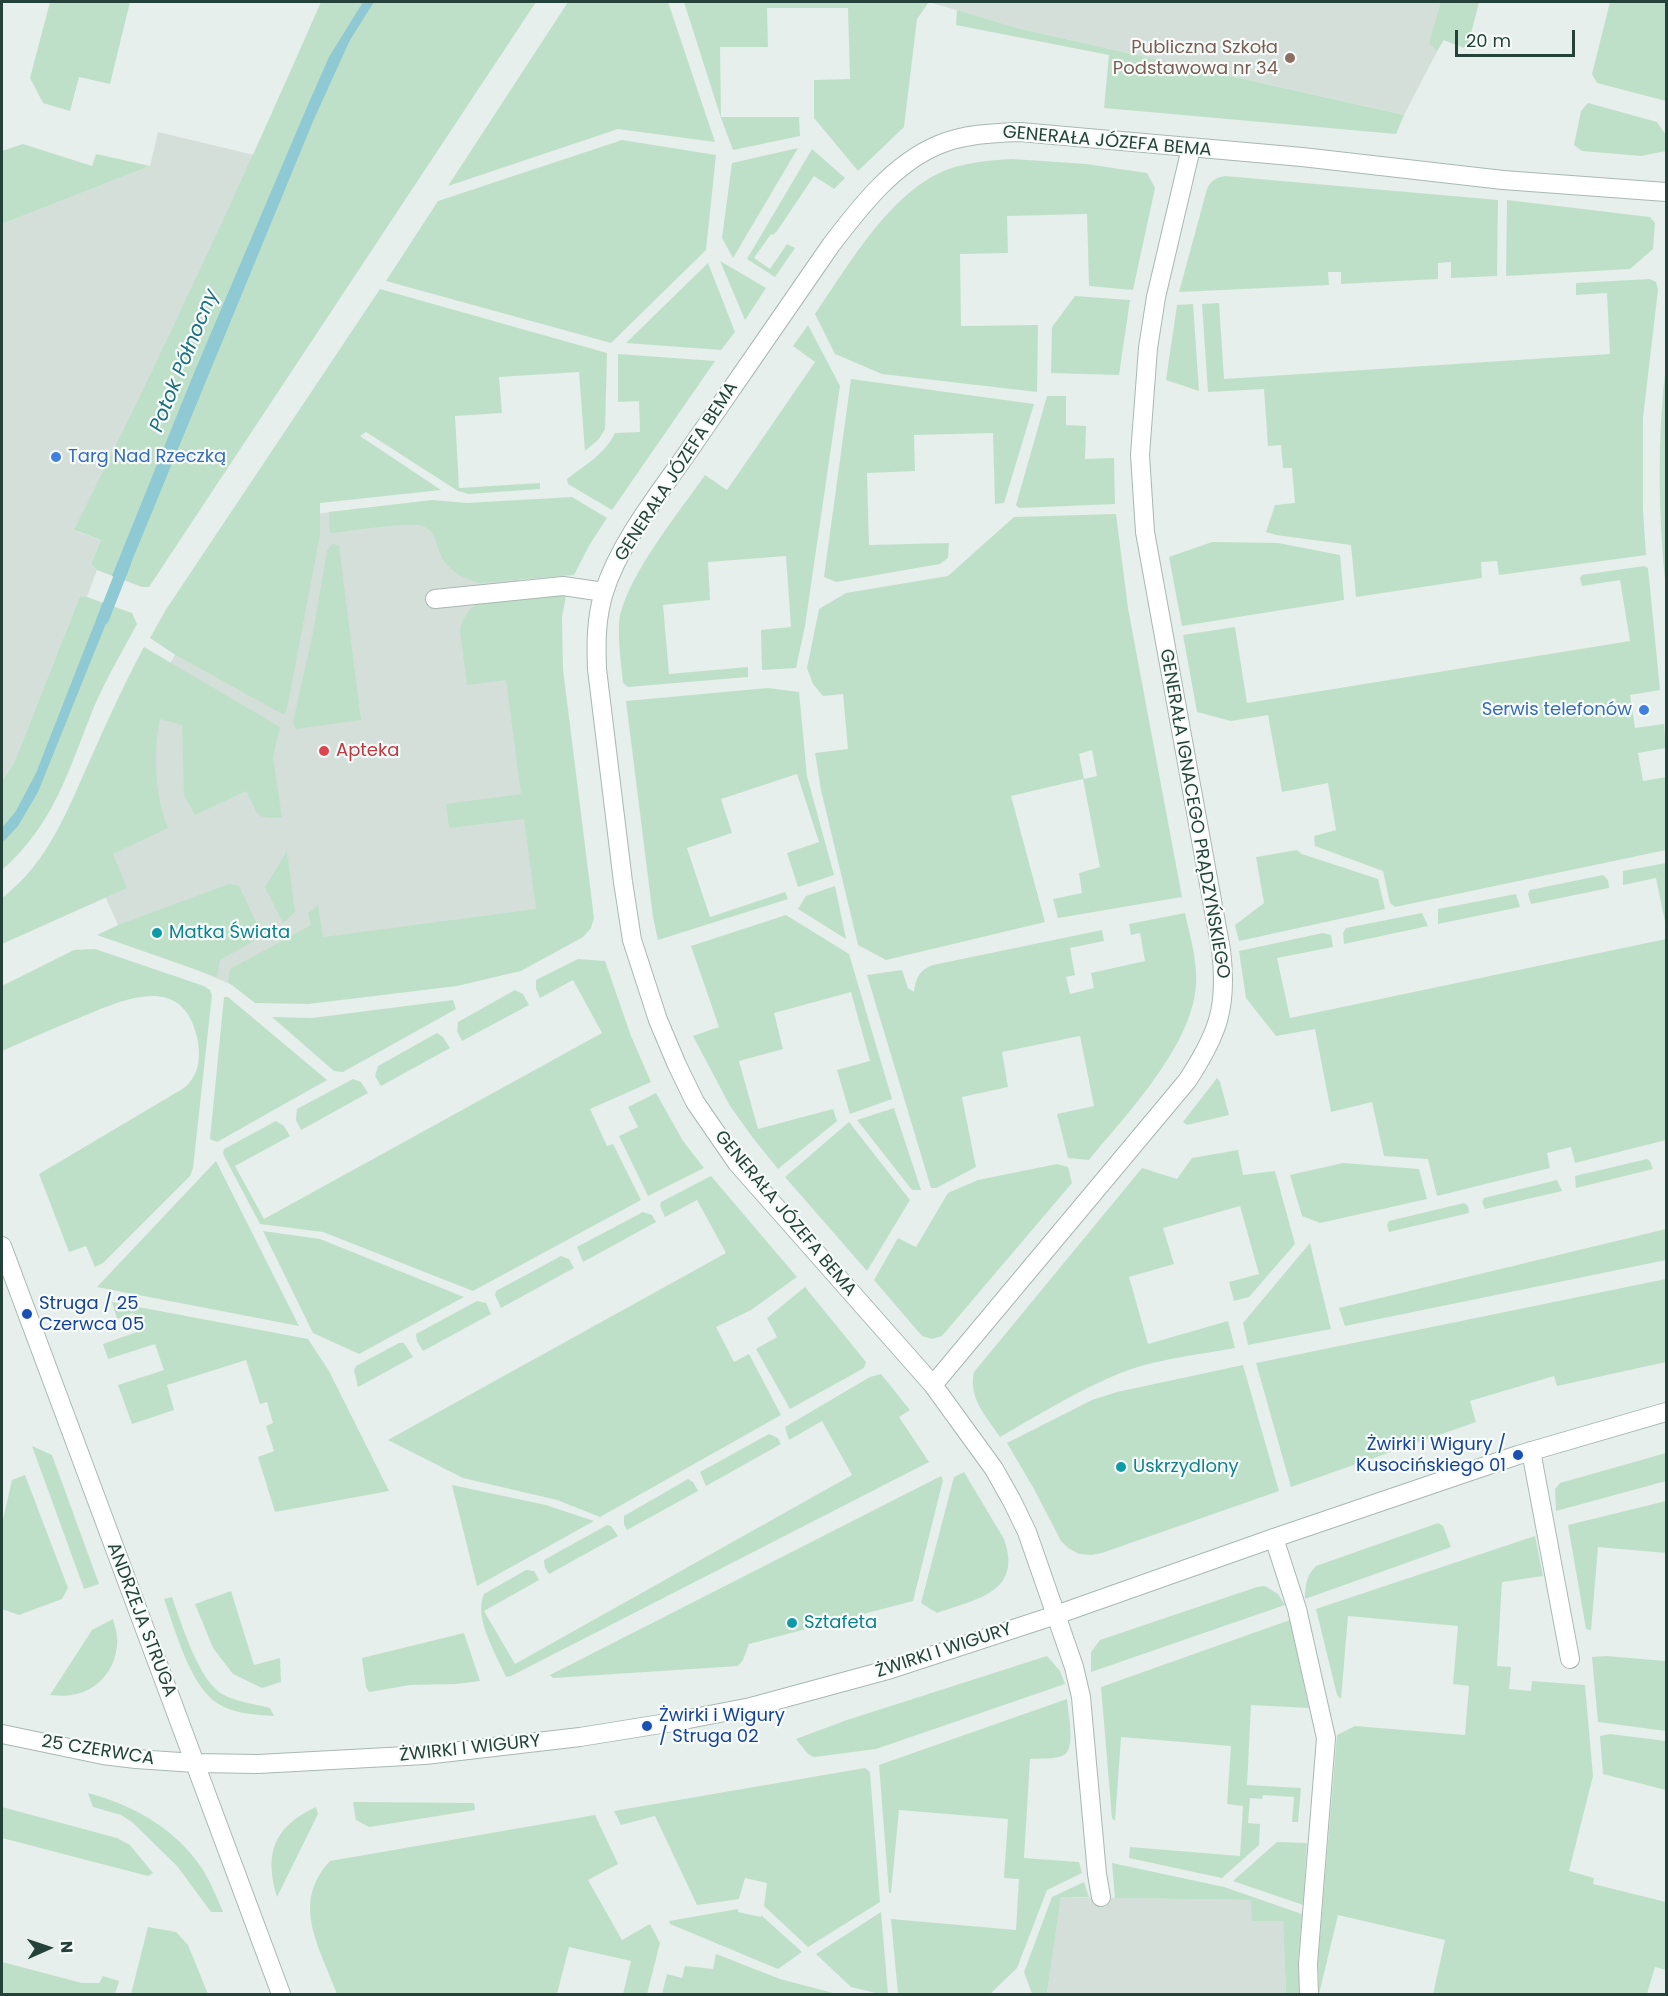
<!DOCTYPE html>
<html>
<head>
<meta charset="utf-8">
<style>
  body { margin:0 }
  #map { position:relative; width:1668px; height:1996px; overflow:hidden; background:#e6efeb; font-family:Poppins,sans-serif }
  canvas { display:block }
  .frame { position:absolute; inset:0; border:3px solid #24423a; pointer-events:none }
  .north { position:absolute; left:18px; top:1918px; width:60px; height:60px; -webkit-text-stroke:4px #f7fbf9; paint-order:stroke; rotate:87deg; font-size:16px; font-weight:700; line-height:24px; text-align:center; color:#24423a }
  .north::after { content:''; display:block; margin:auto; width:21px; height:27px; background:#24423a; clip-path:polygon(50% 0,100% 100%,50% 72%,0 100%) }
  .scale { position:absolute; left:1455px; top:30px; width:120px; height:27px; box-sizing:border-box; border:3px solid #24423a; border-top:0; padding-left:8px; font-size:18px; line-height:21px; white-space:nowrap; color:#24423a; -webkit-text-stroke:4px #f7fbf9; paint-order:stroke }
</style>
</head>
<body>
<div id="map">
<canvas width="1668" height="1996"></canvas>
<div class="frame"></div>
<div class="north">N</div>
<div class="scale">20 m</div>
</div>
<script>
const c = document.querySelector('canvas').getContext('2d');
c.lineJoin = 'round';
function fillPath(path, color) { c.fillStyle = color; c.fill(path, 'evenodd'); }
function stroke(path, color, width, dash) { c.strokeStyle = color; c.lineWidth = width; c.lineCap = dash ? 'butt' : 'round'; c.setLineDash(dash || []); c.stroke(path); }
function drawText(font, color, halo, rows, align = 'center') {
  c.font = font + ' Poppins,sans-serif'; c.lineWidth = 4.5; c.setLineDash([]); c.textBaseline = 'middle'; c.strokeStyle = halo; c.fillStyle = color; for (const [text, x, y, turn = 0] of rows) {
    c.save(); c.translate(x, y); c.rotate((+turn || 0) * Math.PI / 180); c.textAlign = isNaN(turn) ? turn : align; if (halo) c.strokeText(text, 0, 0); c.fillText(text, 0, 0); c.restore();
  }
}
const built = new Path2D(`
  M929 2H1479L1467 49 1443 40 1404 115 1017 28Z
  M158 132 254 155 147 385 75 531 101 540 91 564 97 570 87 597 80 596 14 763 2 781V224L150 166Z
  M433 500 513 530 554 925 261 997 125 940 72 824 257 521Z
  M1061 1897 1251 1900 1283 1921 1286 1994H1047Z`);
const green = new Path2D(`
  M50 2H130L110 84 79 77 70 111 43 103 30 78Z
  M321 2H536L149 587H142L97 570 91 564 101 540 74 530C161 356 243 180 321 2Z
  M568 2H668L715 142 618 129 448 186Z
  M684 2H929L917 19 904 127 858 171 814 118V80L850 79 848 8H767L768 47H720L721 117H799L800 136 733 150 721 118Z
  M1441 2H1479L1467 49 1444 40 1437 51 1429 43Z
  M1610 2H1666V101L1597 83 1592 74Z
  M957 10 1017 28 1404 115 1396 134 1104 108 1109 55 956 25Z
  M1588 103 1657 122 1666 135V151L1641 156 1582 151 1574 145 1581 111Z
  M622 140 716 155 706 250 611 343 386 281 438 201Z
  M23 144 92 166 96 154 150 166 2 224V151Z
  M798 148 733 258 722 238 732 163Z
  M812 149 845 178 834 189 814 176 777 231 773 235 771 234 754 258 770 269 787 244 795 248 775 277 747 259Z
  M1013 159 1086 164 1147 173 1155 188 1133 290 1089 286 1087 214 1007 216 1008 253 960 254 961 326 1038 325 1037 392 882 374 835 354 815 314C848 266 892 189 949 169 970 162 991 160 1013 159Z
  M1225 176 1498 200 1497 276 1451 278V262L1438 263V279L1341 284V272H1328L1329 285 1179 292 1207 189C1211 180 1216 178 1225 176Z
  M1507 200 1650 217 1655 223 1653 249 1630 269 1506 276Z
  M720 261 766 288 745 320Z
  M708 263 735 332 721 350 626 343Z
  M1650 279 1656 282 1658 290 1643 418V510L1646 555 1499 575 1497 561 1481 562 1482 578 1356 597 1351 545 1276 535 1266 532 1275 505 1295 503 1292 468H1283L1281 445 1268 446 1264 389 1208 392 1202 304 1219 303 1224 379 1610 354 1607 293 1576 295V283Z
  M380 289 607 353 605 429 599 439 585 451 579 372 499 377 502 413 455 416 459 488 540 483V489L468 494 458 491 366 432 360 436 441 490 320 503V535L287 709 284 715 174 654 150 638 165 611Z
  M1075 296 1130 300 1119 375 1051 373 1052 327Z
  M1193 304 1199 391 1166 380 1177 305Z
  M808 325 840 386 805 626 796 668 762 670 761 630 791 627 786 556 708 562 710 600 663 605 669 674 748 667V677L628 687 623 683C621 663 618 643 619 623 623 581 680 511 705 475L727 490 815 362 793 346Z
  M618 354 715 361 612 510 568 484 567 479C585 465 605 454 615 433L640 432 639 401 618 402Z
  M1666 364V590C1658 516 1657 438 1666 364Z
  M851 379 1034 404 1004 503 995 504 993 433 914 435 915 471 867 473 869 545 949 543 948 558 940 564 836 582 824 577Z
  M1047 396H1066V425L1086 426 1085 459 1114 458 1115 504 1019 508 1016 505Z
  M572 497 607 518 590 544 574 575 481 583C465 579 452 574 443 559 435 547 438 531 422 526 410 521 346 532 330 533L329 512 433 500 467 503Z
  M1116 514 1128 608 1182 897 1058 918 1053 899 1082 893 1079 873 1100 867 1083 779 1011 796 1045 922 886 960 858 945 821 790 815 753 848 749 843 694 823 696 813 684 807 668 819 609 846 593 948 576 1014 517ZM1092 750 1097 776 1084 779 1079 754Z
  M1212 542 1278 543 1340 555 1344 600 1182 626 1169 557Z
  M332 544 339 545 361 720 296 729 293 722 313 632 327 551Z
  M1644 566 1648 568 1660 690 1630 695 1635 728 1664 724 1666 748 1638 753 1643 781 1666 777V850L1395 907 1390 903 1383 871 1315 846 1314 836 1336 830 1328 783 1282 792 1268 715 1231 721 1197 712 1183 635 1235 627 1247 703 1630 641 1620 580 1582 586 1580 578 1582 575Z
  M559 595 566 596 562 617 563 669 594 918 591 928 583 937 521 971 457 986 308 1004 255 1003 228 982 230 969 311 925 308 913 318 905 323 937 536 909 524 819 449 828 446 804 521 794 506 680 467 685 460 631 462 621 471 608 478 604Z
  M80 596 87 597 132 613 137 624C122 652 106 679 94 707 68 771 55 823 2 870V781L14 763Z
  M144 647 280 727 273 757 282 817C253 820 259 814 246 791L195 815 184 795 182 725 160 719C153 752 155 797 168 828L113 854 127 888 2 944V898C48 863 67 811 90 760 107 722 124 684 144 647Z
  M768 688 799 692 807 776 834 875 798 887 787 853 819 842 797 774 721 799 732 833 687 848 710 917 785 892 788 899 658 940 653 917 626 701Z
  M1297 850 1302 854 1378 879 1385 909 1239 941 1235 925 1264 903 1256 857Z
  M287 851 295 912 283 923 265 887Z
  M1666 863V927L1656 878 1623 885V871Z
  M1603 875 1608 880 1609 888 1531 904 1528 894 1530 890Z
  M229 884 239 886 263 936 220 960 217 977 97 935 118 925Z
  M835 886 846 939 798 909 806 896Z
  M1516 894 1520 907 1438 924V909Z
  M1185 913C1189 932 1195 952 1196 972 1201 1038 1128 1112 1089 1160L1068 1158 1057 1114 1094 1106 1080 1036 1002 1052 1008 1087 962 1097 976 1167 936 1188H931L867 975 902 970 908 988 914 992C916 978 919 970 933 965L1102 930 1104 941 1070 948 1075 975 1066 977 1070 994 1094 988 1091 973 1145 961 1140 933 1131 935 1129 924Z
  M1422 913 1428 926 1344 944 1343 933 1346 928Z
  M786 915 849 954 892 1099 850 1114 837 1070 870 1061 851 992 774 1013 783 1049 739 1061 758 1129 833 1109 837 1121 778 1169 753 1138 730 1106 693 1036 719 1027 691 946Z
  M1323 933 1331 935 1333 947 1277 958 1290 1018 1666 939V1140L1575 1163 1571 1147 1547 1153 1550 1168 1437 1196 1428 1159 1384 1156 1372 1102 1331 1112 1315 1029 1276 1036 1246 998 1239 951Z
  M95 949 204 986 210 990 212 995 193 1168 190 1176 103 1263 95 1267 86 1246 69 1252 39 1174 184 1088C200 1075 201 1056 197 1037 181 968 116 1003 74 1020 50 1030 26 1040 2 1051V986L74 950Z
  M578 959 605 961 631 1036 651 1082 590 1109 607 1146 613 1144 641 1200 473 1291 323 1232 260 1224 223 1154 224 1149 276 1121 284 1126 290 1136 235 1166 264 1219 602 1033 573 980 540 998 536 989V980Z
  M515 990 523 994 529 1005 462 1041 457 1031 458 1022Z
  M224 997H228L327 1080 217 1142 210 1139Z
  M453 1000 456 1009 343 1072 334 1071 272 1017 312 1018Z
  M437 1033 443 1037 450 1048 381 1086 375 1076 378 1066Z
  M1217 1078 1220 1082 1229 1115 1187 1125 1183 1122Z
  M353 1079 361 1082 368 1093 301 1130 296 1120 297 1109Z
  M656 1093 683 1141 704 1168 648 1196 619 1136 638 1127 628 1107Z
  M894 1108 921 1190H912L857 1120Z
  M849 1122 910 1200 867 1271 785 1177Z
  M1238 1150 1243 1175 1275 1171 1295 1244 1249 1297 1234 1301 1229 1282 1259 1274 1240 1206 1163 1228 1174 1264 1129 1277 1148 1344 1228 1321 1235 1348C1197 1355 1155 1359 1118 1374 1077 1391 1038 1415 1000 1437 986 1416 968 1398 974 1372L1142 1168 1177 1179 1192 1158Z
  M1647 1159 1650 1161 1653 1169 1576 1188 1575 1176Z
  M216 1161 299 1326 97 1287Z
  M1343 1163 1419 1169 1427 1199 1320 1223 1302 1216 1290 1175Z
  M1057 1164 1068 1167 1072 1183 942 1336 932 1339 922 1336 874 1280 898 1238 916 1247 948 1193 978 1180Z
  M711 1176 797 1277 751 1310 716 1327 734 1362 749 1354 781 1415 600 1517 557 1500 463 1478 388 1440 726 1253 697 1200 665 1217 660 1206 661 1202Z
  M1557 1180 1562 1191 1485 1209 1482 1202 1484 1198Z
  M1464 1203 1468 1206 1469 1213 1389 1232 1387 1225 1389 1221Z
  M643 1212 652 1215 656 1222 583 1262 577 1247Z
  M1666 1229V1260L1345 1326 1339 1308Z
  M263 1231 320 1239 464 1297 359 1354 313 1333Z
  M1310 1243 1331 1329 1248 1345 1243 1323Z
  M561 1256 569 1259 574 1268 501 1308 495 1295 496 1291Z
  M1666 1279V1362L1557 1386 1554 1376 1470 1401 1476 1422 1291 1487 1256 1363Z
  M805 1287 866 1362 864 1368 790 1409 756 1349 777 1337 767 1318Z
  M477 1301 486 1303 491 1314 423 1351 417 1341 416 1334Z
  M112 1302 308 1339 329 1371 389 1491 275 1512 258 1457 274 1451 266 1426 273 1423 267 1402 260 1404 246 1360 167 1385 174 1410 132 1424 118 1385 164 1370 155 1344 108 1359 103 1344 140 1331 133 1313 117 1319Z
  M399 1343H404L413 1357 358 1387 354 1370 356 1366Z
  M1243 1365 1279 1491 1102 1553 1091 1555 1079 1554 1068 1548 1061 1541 1034 1489 1007 1443 1092 1400 1117 1392Z
  M881 1374 910 1410 899 1417 929 1462 511 1676 506 1677C496 1654 473 1617 484 1594L526 1570 534 1571 539 1580 484 1611 515 1664 852 1475 822 1421 789 1440 785 1427 870 1377Z
  M769 1434 778 1438 781 1444 706 1486 700 1472Z
  M32 1446 52 1455 99 1584 84 1589Z
  M1666 1453V1481L1556 1511 1555 1489 1560 1483Z
  M964 1472 1004 1539C1023 1593 976 1599 937 1613L921 1603 954 1477Z
  M25 1475 68 1588 62 1599 19 1615 2 1609V1524L12 1480Z
  M941 1476 943 1480 913 1601 749 1644 743 1660 738 1666 553 1678 550 1675Z
  M688 1479 693 1482 698 1491 627 1530 624 1524V1516Z
  M452 1485 546 1505 594 1521 477 1586Z
  M1666 1501V1553L1598 1547 1591 1630 1586 1629 1568 1525Z
  M1438 1523 1443 1526 1451 1547 1305 1599C1305 1586 1306 1576 1316 1566Z
  M607 1525 611 1526 618 1536 549 1574 545 1568 544 1560Z
  M1535 1536 1543 1576 1502 1582 1497 1666 1511 1667 1509 1689 1531 1691 1532 1681 1585 1685 1593 1776 1569 1871 1594 1878 1593 1884 1666 1902V1970L1655 1967 1647 1994H1433L1445 1940 1338 1915 1319 1994 1318 1961 1337 1735 1355 1726 1465 1735 1469 1686 1453 1684 1458 1626 1348 1616 1341 1699 1337 1695 1316 1609Z
  M1265 1586 1278 1594 1285 1605 1091 1672V1652L1100 1640 1257 1587Z
  M231 1591 254 1665 280 1658 281 1682 262 1688 233 1674 213 1648 195 1604Z
  M172 1597C181 1622 199 1683 224 1695 238 1702 255 1704 270 1708L274 1716C258 1715 239 1714 224 1707 191 1693 176 1631 164 1599Z
  M113 1619C114 1625 117 1631 117 1637 118 1645 116 1653 114 1660 103 1688 79 1699 50 1695L92 1630Z
  M1290 1620 1309 1708 1251 1705 1247 1785 1301 1788 1298 1822H1292L1294 1797 1263 1795 1262 1799 1250 1798 1248 1823 1260 1824 1259 1845 1222 1878 1129 1858 1130 1847 1240 1856 1243 1806 1227 1804 1231 1746 1121 1737 1115 1821 1112 1818 1101 1687Z
  M464 1633 480 1681 457 1684 410 1685 369 1692 366 1687 362 1658Z
  M1047 1656 1060 1671 1065 1684 876 1749 814 1757 808 1754 796 1739 847 1720Z
  M1606 1656 1666 1661V1731L1598 1722 1592 1657Z
  M1067 1699C1068 1712 1076 1749 1064 1755 1055 1760 1039 1758 1030 1759L1024 1858 1079 1862 1082 1873 1047 1890 1017 1968 990 1994H898L891 1919 1016 1930 1019 1879 1004 1878 1008 1819 899 1810 891 1893H889L879 1765Z
  M1610 1734 1666 1741V1790L1603 1774 1600 1736Z
  M865 1768 870 1772 880 1902 808 1947 764 1906 767 1883 745 1878 739 1899 697 1905 655 1816 621 1825 614 1811Z
  M88 1793C133 1805 177 1829 203 1870 211 1883 217 1898 223 1912H211L177 1866 132 1822 121 1815 93 1807Z
  M353 1802 474 1803 475 1810 369 1827 356 1820Z
  M2 1807 117 1838 130 1845 153 1873 148 1876 2 1838Z
  M316 1807 318 1814 277 1897C264 1854 273 1827 316 1807Z
  M595 1815 618 1864 588 1880 622 1940 650 1924 660 1943 647 1994H623L631 1961 569 1947 557 1994H337C320 1947 290 1904 330 1861Z
  M1277 1842 1307 1843 1303 1905 1233 1881Z
  M1112 1863 1224 1887 1302 1914 1298 1963 1300 1994H1286L1283 1921H1252L1251 1900 1115 1898Z
  M1084 1882 1089 1897H1061L1047 1994H1032L1024 1972 1052 1897Z
  M738 1909V1912L761 1917V1915L802 1952 778 1969 670 1924 669 1921Z
  M881 1912 888 1994H880L851 1987 816 1954Z
  M148 1927 176 1932 188 1945 208 1994H131Z
  M716 1954 780 1979 837 1994H662L667 1974 682 1978 685 1966 713 1969Z
  M2 1962 82 1983H99L103 1976 119 1981 115 1994H2Z`);
const water = new Path2D(`
  M363 2H374L350 40 314 119 124 580 112 576 194 373 307 107 329 57Z
  M103 602 113 606 38 792 18 826 2 843V828L16 811 36 773Z`);
const stream = new Path2D(`
  M103 619 125 563`);
const service = new Path2D(`
  M435 599 563 586 604 592
  M1531 1451 1570 1659
  M1274 1538 1297 1609 1326 1738 1308 1964 1309 1994
  M1056 1615 1074 1667 1081 1697 1097 1874 1101 1897`);
const minor = new Path2D(`
  M933 1385 1187 1081C1218 1034 1228 1007 1221 950L1145 532 1140 455 1148 348 1156 297 1191 148
  M1056 1615 1027 1532 1012 1501 994 1469 933 1385 737 1163 695 1102 677 1065 658 1020 632 940 623 882 597 669C596 643 596 618 604 592 620 542 658 495 688 452 736 383 783 314 831 245 860 207 893 164 938 145 964 134 993 133 1020 132L1302 157 1503 180 1666 192`);
const tertiary = new Path2D(`
  M2 1246 281 1994
  M2 1734 103 1755 136 1759 195 1763 258 1764 425 1755 580 1737 673 1722 751 1707 891 1669 1056 1615 1274 1538 1518 1455 1666 1412`);
const markers = [
  [1290,58,6,"#8d6e63"],
  [56,457,6,"#3f7fe0"],
  [1644,710,6,"#3f7fe0"],
  [324,751,6,"#e0444e"],
  [157,933,6,"#0f9aa8"],
  [27,1314,6,"#1a4fb4"],
  [1518,1455,6,"#1a4fb4"],
  [1121,1467,6,"#0f9aa8"],
  [792,1623,6,"#0f9aa8"],
  [647,1726,6,"#1a4fb4"]
];
const educationNames = [
  ["Publiczna Szkoła",1278,48],
  ["Podstawowa nr 34",1278,69]
];
const streetNames = [
  ["GENERAŁA JÓZEFA BEMA",1107,142,5],
  ["GENERAŁA JÓZEFA BEMA",677,472,-57],
  ["GENERAŁA IGNACEGO PRĄDZYŃSKIEGO",1194,814,80],
  ["GENERAŁA JÓZEFA BEMA",785,1214,50],
  ["ANDRZEJA STRUGA",141,1620,69],
  ["ŻWIRKI I WIGURY",944,1651,-18],
  ["ŻWIRKI I WIGURY",470,1749,-6],
  ["25 CZERWCA",98,1751,9]
];
const shopNames = [
  ["Targ Nad Rzeczką",68,457],
  ["Serwis telefonów",1632,710,"right"]
];
const healthNames = [
  ["Apteka",336,751]
];
const cultureNames = [
  ["Matka Świata",169,933],
  ["Uskrzydlony",1133,1467],
  ["Sztafeta",804,1623]
];
const transitNames = [
  ["Struga / 25",39,1304],
  ["Czerwca 05",39,1325],
  ["Żwirki i Wigury /",1506,1445,"right"],
  ["Kusocińskiego 01",1506,1466,"right"],
  ["Żwirki i Wigury",659,1716],
  ["/ Struga 02",659,1737]
];
const waterNames = [
  ["Potok Północny",185,361,-68]
];
fillPath(built, '#d4dfda');
fillPath(green, '#bfe0c8');
fillPath(water, '#8ec9d4');
stroke(stream, '#8ec9d4', 12);
stroke(service, '#a8b8b2', 20);
stroke(minor, '#a8b8b2', 20);
stroke(tertiary, '#a8b8b2', 20);
stroke(service, '#fff', 18);
stroke(minor, '#fff', 18);
stroke(tertiary, '#fff', 18);
for (const [x, y, r, color] of markers) { const dot = new Path2D(); dot.arc(x, y, r, 0, 2 * Math.PI); c.fillStyle = color; c.fill(dot); stroke(dot, '#f7fbf9', 2); }
drawText('18px', '#785e54', '#f7fbf9', educationNames, 'right');
drawText('18px', '#24423a', '#f7fbf9', streetNames);
drawText('18px', '#366cbe', '#f7fbf9', shopNames, 'left');
drawText('18px', '#be3a42', '#f7fbf9', healthNames, 'left');
drawText('18px', '#0d838f', '#f7fbf9', cultureNames, 'left');
drawText('18px', '#164399', '#f7fbf9', transitNames, 'left');
drawText('italic 20px', '#1c6f80', '#f7fbf9', waterNames);
</script>
</body>
</html>
